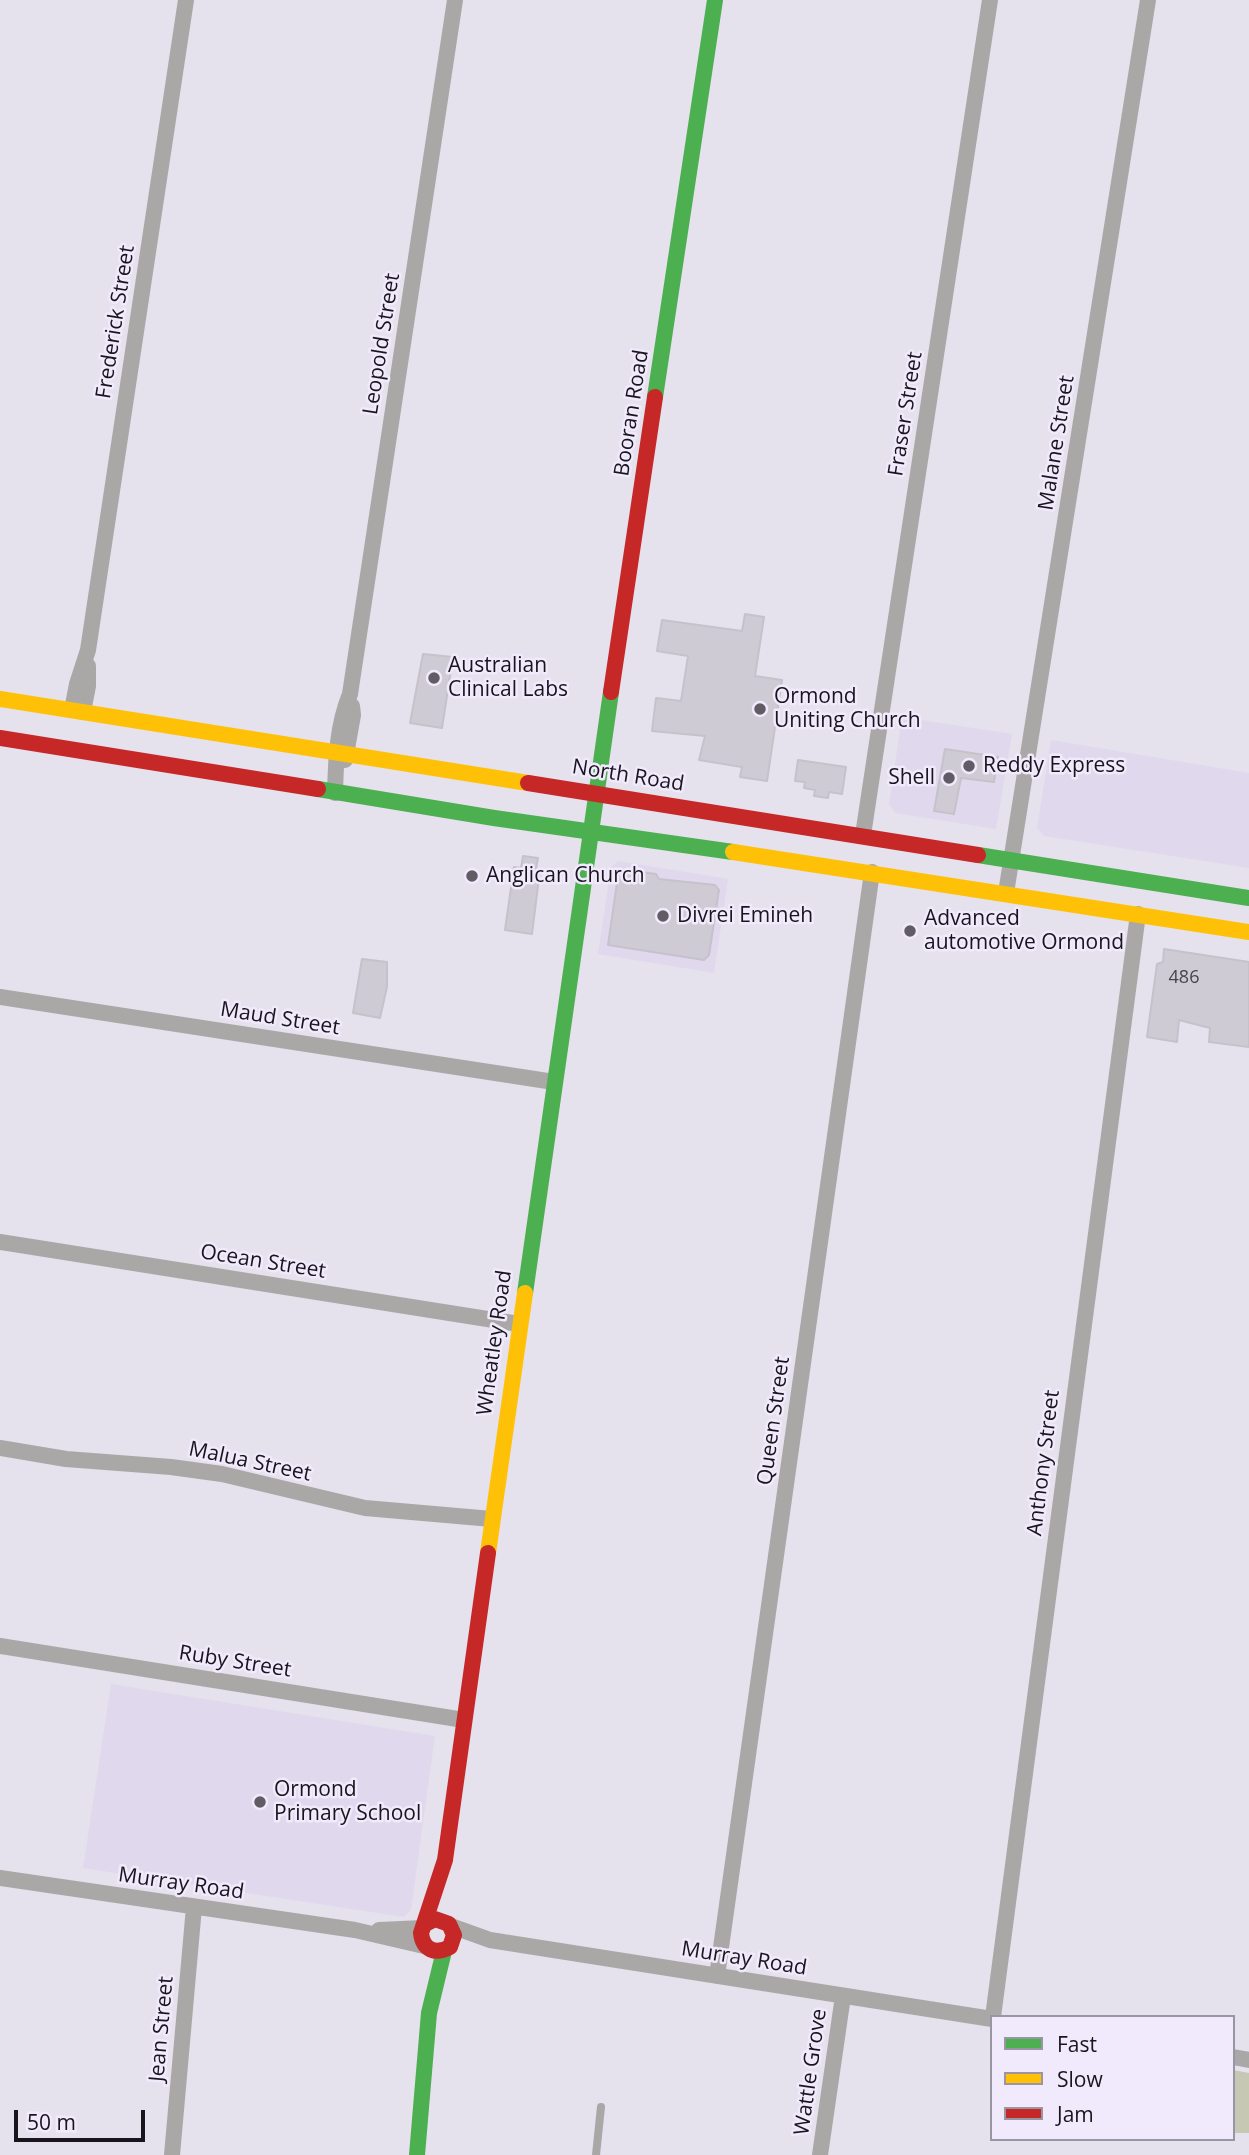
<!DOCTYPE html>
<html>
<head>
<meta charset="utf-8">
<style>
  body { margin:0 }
  #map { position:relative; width:1249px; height:2155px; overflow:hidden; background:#e5e1ed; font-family:"Open Sans",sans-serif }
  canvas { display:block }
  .legend { position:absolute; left:990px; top:2015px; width:245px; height:126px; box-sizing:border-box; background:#f0eafc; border:2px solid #9a95a2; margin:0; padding:9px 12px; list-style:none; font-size:21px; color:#18151c }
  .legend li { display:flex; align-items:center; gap:14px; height:35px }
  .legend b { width:35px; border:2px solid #9a95a2 }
  .scale { position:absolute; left:14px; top:2110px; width:131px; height:32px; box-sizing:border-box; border:4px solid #18151c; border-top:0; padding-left:9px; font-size:21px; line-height:24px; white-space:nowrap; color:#18151c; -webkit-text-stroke:5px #f0eafc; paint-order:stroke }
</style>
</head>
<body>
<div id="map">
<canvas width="1249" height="2155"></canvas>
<ul class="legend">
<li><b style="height:9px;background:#4caf50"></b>Fast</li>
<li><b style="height:9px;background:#ffc107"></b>Slow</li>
<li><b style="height:9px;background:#c62828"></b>Jam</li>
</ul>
<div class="scale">50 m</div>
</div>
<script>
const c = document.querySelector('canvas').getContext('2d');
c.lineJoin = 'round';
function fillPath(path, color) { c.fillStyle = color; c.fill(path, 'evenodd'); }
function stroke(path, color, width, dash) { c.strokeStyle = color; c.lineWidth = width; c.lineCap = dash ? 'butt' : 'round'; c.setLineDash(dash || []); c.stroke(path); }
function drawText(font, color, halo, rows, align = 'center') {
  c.font = font + ' "Open Sans",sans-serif'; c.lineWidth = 5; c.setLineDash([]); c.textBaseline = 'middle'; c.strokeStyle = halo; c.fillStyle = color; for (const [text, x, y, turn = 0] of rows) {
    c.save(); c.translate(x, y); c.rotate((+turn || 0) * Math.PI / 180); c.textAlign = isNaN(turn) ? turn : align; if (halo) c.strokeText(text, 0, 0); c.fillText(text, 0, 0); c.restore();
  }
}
const built = new Path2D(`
  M902 717 1012 734 996 829 895 813 889 804Z
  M1051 740 1249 773V868L1044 836 1037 828Z
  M619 861 728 879 714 973 598 954 611 867Z
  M111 1684 435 1736 411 1910 404 1917 83 1868Z`);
const green = new Path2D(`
  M1233 2070 1249 2073V2133H1233Z`);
const building = new Path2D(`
  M745 614 764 617 755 676 782 680 767 781 740 777 742 767 699 760 705 736 652 731 656 698 681 701 688 656 657 651 662 620 742 631Z
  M423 654 453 657 442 728 410 723Z
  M945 749 998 757 994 782 961 778 954 814 934 811Z
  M798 760 846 767 842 794 829 792 828 798 814 796 815 790 804 788 805 782 795 781Z
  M523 856 538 858 536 869 540 870 532 934 505 930 514 867 521 868Z
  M619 869 656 874 659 879 715 885 719 890 709 955 704 960 608 945Z
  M1164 949 1249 962V1047L1209 1042 1210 1028 1179 1020 1177 1042 1147 1037 1157 964 1163 962Z
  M362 959 387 962V987L380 1018 353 1013Z`);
const lane = new Path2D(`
  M596 2155 601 2107`);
const street = new Path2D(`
  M72 710 77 684 88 650 186 0
  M83 712 88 686V666
  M345 760 353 715 352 706
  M335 793C336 758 337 726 350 694L455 0
  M863 835 990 0
  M1006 893 1148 0
  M0 997 554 1082
  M0 1242 519 1324
  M0 1448 66 1459 171 1467 222 1474 365 1508 492 1519
  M0 1646 464 1720
  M0 1878 355 1930 424 1946
  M451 1926 490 1940 992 2019
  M379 1930 423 1928
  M717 1976 872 872
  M993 2017 1138 914
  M1233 2057 1249 2060
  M172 2155 194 1907
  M820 2155 843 1996`);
const fast = new Path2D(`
  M655 397 715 0
  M318 789 494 818 733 852
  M978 855 1249 898
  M525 1293 611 692
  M417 2155 429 2013 444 1951`);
const slow = new Path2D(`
  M0 699 528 783
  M733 852 1249 932
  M488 1553 525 1293`);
const jam = new Path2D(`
  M611 692 655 397
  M0 738 318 789
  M528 783 978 855
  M425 1924 435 1919 449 1924 454 1935 450 1947C435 1955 423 1950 421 1933L445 1860 488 1553`);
const markers = [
  [434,678,7,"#605c65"],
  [760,709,7,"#605c65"],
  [969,766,7,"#605c65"],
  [949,778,7,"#605c65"],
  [472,876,7,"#605c65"],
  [663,916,7,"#605c65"],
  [910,931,7,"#605c65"],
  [260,1802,7,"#605c65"]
];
const numberNames = [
  ["486",1184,978]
];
const streetNames = [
  ["Frederick Street",116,322,-81],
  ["Leopold Street",382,344,-81],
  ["Booran Road",632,413,-81],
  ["Fraser Street",906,414,-81],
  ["Malane Street",1057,443,-81],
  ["North Road",628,776,9],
  ["Maud Street",280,1019,9],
  ["Ocean Street",263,1262,9],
  ["Wheatley Road",495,1343,-82],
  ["Queen Street",774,1421,-82],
  ["Malua Street",250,1462,12],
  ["Anthony Street",1044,1463,-83],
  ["Ruby Street",235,1662,9],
  ["Murray Road",181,1884,8],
  ["Murray Road",744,1959,9],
  ["Jean Street",162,2029,-85],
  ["Wattle Grove",811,2072,-82]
];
const poiNames = [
  ["Australian",448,666],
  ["Clinical Labs",448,690],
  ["Ormond",774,697],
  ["Uniting Church",774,721],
  ["Reddy Express",983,766],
  ["Shell",935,778,"right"],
  ["Anglican Church",486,876],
  ["Divrei Emineh",677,916],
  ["Advanced",924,919],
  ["automotive Ormond",924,943],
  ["Ormond",274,1790],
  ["Primary School",274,1814]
];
fillPath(built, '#e0d9ee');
fillPath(green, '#c6c8b3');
fillPath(building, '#cfcbd4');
stroke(building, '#c5c2cb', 2);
stroke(lane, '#a9a8a7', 8);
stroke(street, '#a9a8a7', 16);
stroke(fast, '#4caf50', 16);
stroke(slow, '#ffc107', 16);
stroke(jam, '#c62828', 16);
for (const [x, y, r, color] of markers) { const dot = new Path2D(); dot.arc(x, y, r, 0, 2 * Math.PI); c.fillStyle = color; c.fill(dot); stroke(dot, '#f0eafc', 2.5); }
drawText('18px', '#48444c', null, numberNames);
drawText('21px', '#18151c', '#f0eafc', streetNames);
drawText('21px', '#18151c', '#f0eafc', poiNames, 'left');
</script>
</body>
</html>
